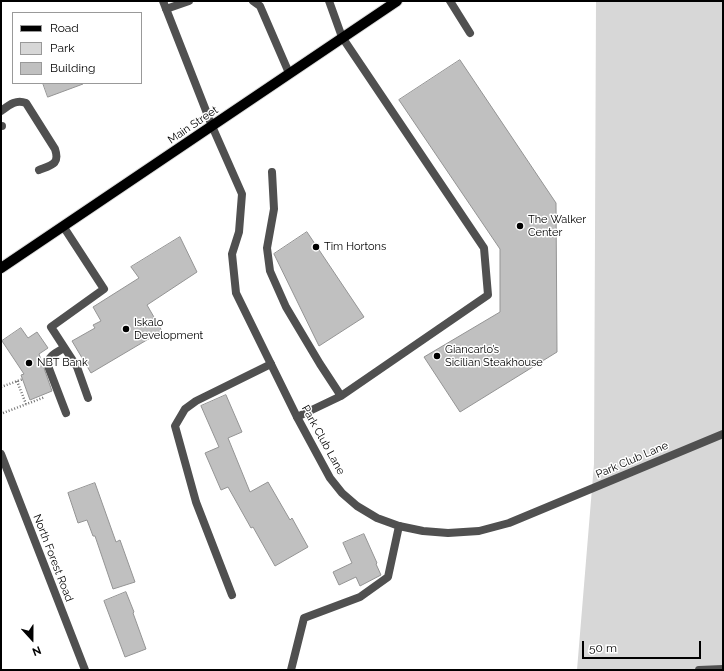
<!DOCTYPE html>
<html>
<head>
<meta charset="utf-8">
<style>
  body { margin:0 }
  #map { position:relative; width:724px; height:671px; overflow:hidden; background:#fff; font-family:Raleway,sans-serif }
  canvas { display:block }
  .frame { position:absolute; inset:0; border:2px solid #000; pointer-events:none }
  .legend { position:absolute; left:12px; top:12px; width:130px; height:72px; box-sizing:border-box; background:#fff; border:1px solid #999; margin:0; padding:5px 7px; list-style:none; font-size:12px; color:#000 }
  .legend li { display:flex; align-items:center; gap:8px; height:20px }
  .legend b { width:20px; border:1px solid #999 }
  .north { position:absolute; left:12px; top:619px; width:40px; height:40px; -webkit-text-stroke:3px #fff; paint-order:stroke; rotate:159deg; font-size:11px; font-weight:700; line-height:16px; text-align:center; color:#000 }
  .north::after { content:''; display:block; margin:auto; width:14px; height:18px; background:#000; clip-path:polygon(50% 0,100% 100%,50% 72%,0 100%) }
  .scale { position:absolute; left:582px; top:641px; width:119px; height:18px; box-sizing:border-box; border:2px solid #000; border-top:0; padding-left:5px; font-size:12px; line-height:14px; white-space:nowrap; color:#000; -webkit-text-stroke:3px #fff; paint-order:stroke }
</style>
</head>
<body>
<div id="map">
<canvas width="724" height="671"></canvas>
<div class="frame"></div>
<ul class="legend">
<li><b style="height:5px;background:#000"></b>Road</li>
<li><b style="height:11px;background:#d7d7d7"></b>Park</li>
<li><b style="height:11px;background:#c0c0c0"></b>Building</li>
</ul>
<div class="north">N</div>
<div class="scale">50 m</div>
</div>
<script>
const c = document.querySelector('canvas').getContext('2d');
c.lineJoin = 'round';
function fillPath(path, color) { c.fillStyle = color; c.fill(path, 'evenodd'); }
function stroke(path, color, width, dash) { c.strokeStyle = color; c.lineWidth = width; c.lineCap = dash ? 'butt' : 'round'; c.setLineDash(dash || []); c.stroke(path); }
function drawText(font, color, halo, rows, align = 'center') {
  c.font = font + ' Raleway,sans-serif'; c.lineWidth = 3; c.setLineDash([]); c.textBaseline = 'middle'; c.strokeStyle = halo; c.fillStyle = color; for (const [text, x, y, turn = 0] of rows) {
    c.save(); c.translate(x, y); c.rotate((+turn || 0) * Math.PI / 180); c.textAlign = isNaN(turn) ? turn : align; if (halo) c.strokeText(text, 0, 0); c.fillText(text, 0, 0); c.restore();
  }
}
const green = new Path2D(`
  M596 1H723V670H577L594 464Z`);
const building = new Path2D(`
  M460 60 556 203 557 352 460 412 424 357 500 312V249L399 100Z
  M43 83H83V84L48 97Z
  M307 232 364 317 319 346 274 254Z
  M180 237 197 272 147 305 162 331 91 373 72 341 95 328 93 325 101 321 93 307 139 278 131 267Z
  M21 328 28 338 37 332 48 348 39 354 52 391 30 400 21 375 24 374 2 341Z
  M226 395 242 432 228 438 250 492 268 482 290 520 292 518 308 547 275 566 253 527 251 528 228 487 221 490 205 453 219 447 201 406Z
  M95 483 116 542 120 540 135 582 113 589 95 536H93L87 520 78 523 68 493Z
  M364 534 377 563 376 564 381 575 360 586 356 577 339 585 333 572 352 563 343 543Z
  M126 592 134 612 133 613 146 649 125 657 104 601Z`);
const path = new Path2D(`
  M17 381 26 404
  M1 387 23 379
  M3 413 45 397`);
const service = new Path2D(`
  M253 1 260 6 289 73
  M450 1 470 33
  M166 9 189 1
  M1 111C9 105 16 99 26 103L55 149C60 164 52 165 39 170
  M1 126H2
  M272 172 274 209 267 248 270 271 286 307 320 364 341 396
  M63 226 104 289 51 327 77 367 88 398
  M64 348C57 352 47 356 48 366L66 413
  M297 417 341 396 488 295 484 248 342 37 329 1
  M232 595 196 502 175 426 185 409 196 401 271 364
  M291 670 304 618 360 597 388 577 399 526
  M699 670 723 669`);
const minor = new Path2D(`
  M163 1 212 126 242 194 239 232 232 254 236 293 297 417 330 478 342 493 357 506 377 518 399 526 423 531 448 533 479 531 509 523 723 434`);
const tertiary = new Path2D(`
  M1 454 85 670`);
const primary = new Path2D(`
  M1 268 397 1`);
const markers = [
  [520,226,4,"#000"],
  [316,247,4,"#000"],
  [126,329,4,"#000"],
  [437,356,4,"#000"],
  [29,363,4,"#000"]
];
const streetNames = [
  ["Main Street",193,125,-34],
  ["Park Club Lane",323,440,61],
  ["Park Club Lane",632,460,-23],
  ["North Forest Road",53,558,69]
];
const poiNames = [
  ["The Walker",528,220],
  ["Center",528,233],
  ["Tim Hortons",324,247],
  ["Iskalo",134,323],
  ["Development",134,336],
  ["Giancarlo’s",445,350],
  ["Sicilian Steakhouse",445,363],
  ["NBT Bank",37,363]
];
fillPath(green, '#d7d7d7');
fillPath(building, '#c0c0c0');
stroke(building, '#949494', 1);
stroke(primary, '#dbdbdb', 12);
stroke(path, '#727272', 2.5, [1, 2]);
stroke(service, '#505050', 8);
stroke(minor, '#505050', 8);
stroke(tertiary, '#505050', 8);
stroke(primary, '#000', 10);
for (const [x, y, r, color] of markers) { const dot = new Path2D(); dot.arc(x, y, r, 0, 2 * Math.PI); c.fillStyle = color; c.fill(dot); stroke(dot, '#fff', 1.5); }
drawText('11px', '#000', '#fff', streetNames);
drawText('11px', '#000', '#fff', poiNames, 'left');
</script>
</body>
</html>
